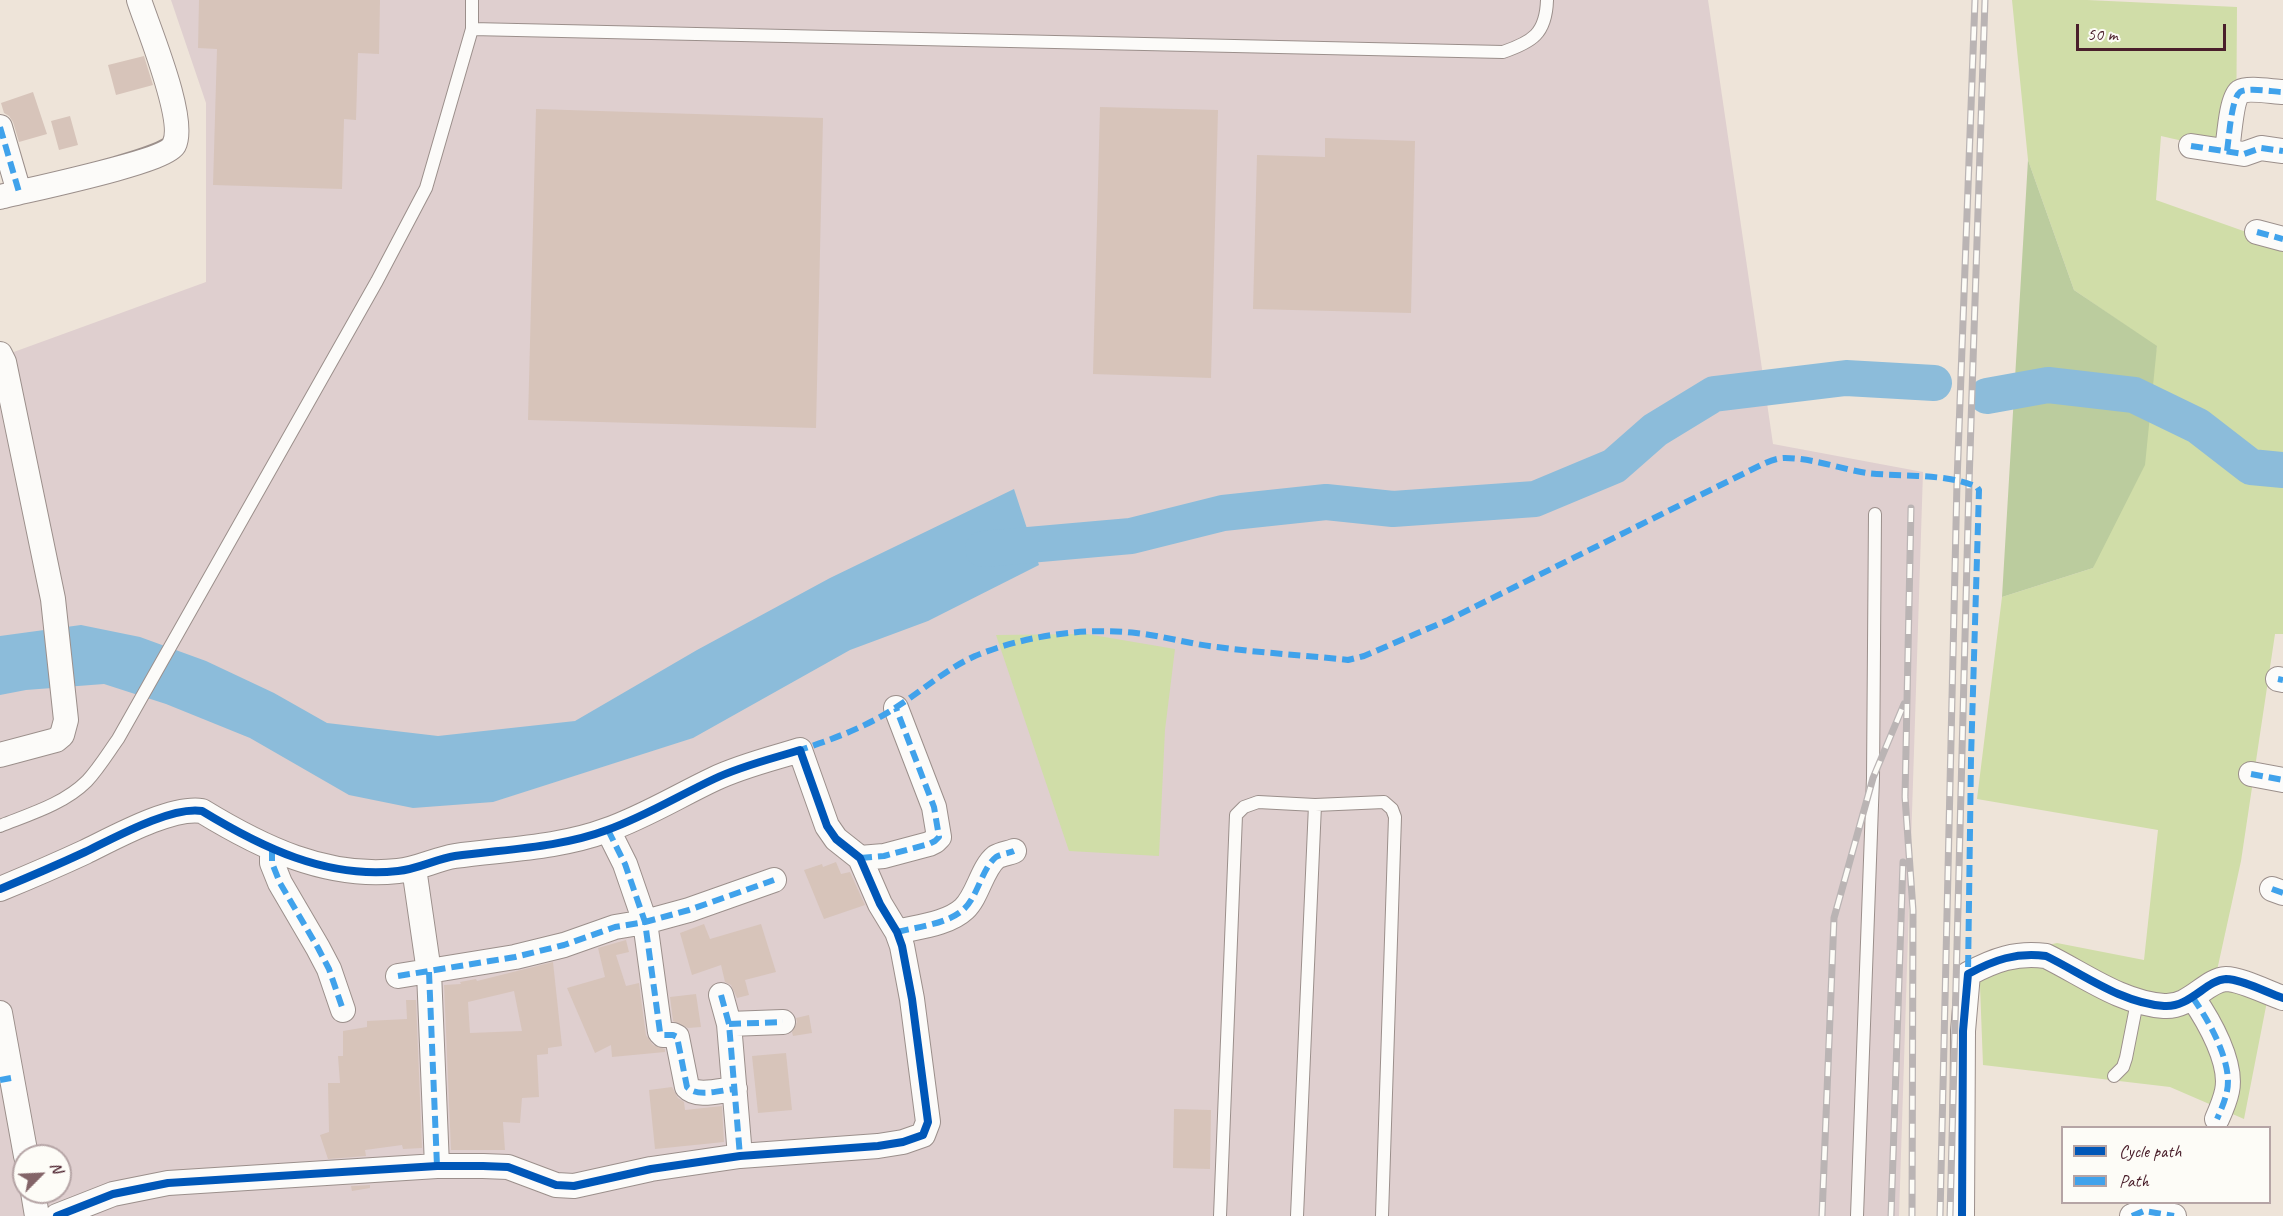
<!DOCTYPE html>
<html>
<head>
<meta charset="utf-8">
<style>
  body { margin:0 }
  #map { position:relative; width:2283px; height:1216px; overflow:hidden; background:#eee4d9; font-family:Caveat,sans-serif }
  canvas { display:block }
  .legend { position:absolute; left:2061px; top:1126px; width:210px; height:78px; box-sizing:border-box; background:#fdfcf7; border:2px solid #b5a4a5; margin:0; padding:8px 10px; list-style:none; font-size:18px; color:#4a1f2b }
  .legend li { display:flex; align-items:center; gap:12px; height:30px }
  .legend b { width:30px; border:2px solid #b5a4a5 }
  .north { position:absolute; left:12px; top:1144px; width:60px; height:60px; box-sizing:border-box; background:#fdfcf7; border:2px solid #b5a4a5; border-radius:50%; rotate:66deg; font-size:16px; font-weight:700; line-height:24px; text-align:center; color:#4a1f2b }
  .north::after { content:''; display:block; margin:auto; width:21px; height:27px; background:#836468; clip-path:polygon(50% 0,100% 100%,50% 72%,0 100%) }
  .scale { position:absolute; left:2076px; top:24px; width:150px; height:27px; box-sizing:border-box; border:3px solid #4a1f2b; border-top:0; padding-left:8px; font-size:18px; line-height:21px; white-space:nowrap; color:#4a1f2b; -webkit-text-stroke:4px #fdfcf7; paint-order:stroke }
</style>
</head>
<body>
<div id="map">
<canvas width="2283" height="1216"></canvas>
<ul class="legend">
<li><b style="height:8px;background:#0057b8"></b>Cycle path</li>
<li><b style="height:8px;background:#40a2eb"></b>Path</li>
</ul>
<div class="north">N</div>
<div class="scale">50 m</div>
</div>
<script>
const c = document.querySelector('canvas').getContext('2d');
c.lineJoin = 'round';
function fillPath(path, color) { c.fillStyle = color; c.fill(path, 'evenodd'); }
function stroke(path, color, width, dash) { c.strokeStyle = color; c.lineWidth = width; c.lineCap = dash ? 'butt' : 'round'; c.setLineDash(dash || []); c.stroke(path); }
const industrial = new Path2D(`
  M171 0H1708L1773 444 1923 472 1899 1216H0V357L206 282V103ZM24 1156H60V1192H24Z`);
const green = new Path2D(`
  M2012 0H2087L2237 7 2236 153 2161 136 2156 200 2283 245V634H2275L2241 861 2216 975 2270 986 2244 1119 2170 1087 1983 1065 1979 960 2057 943 2144 960 2158 830 1977 799 2002 597 2093 568 2157 347 2074 290 2028 160Z
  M1087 634 1175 649 1165 730 1159 856 1069 851 996 635Z`);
const forest = new Path2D(`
  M2028 160 2074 290 2157 346 2145 465 2093 568 2002 597Z`);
const water = new Path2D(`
  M1014 489 1039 565 928 621 850 650 693 738 493 802 413 808 349 795 250 738 166 704 104 684 26 690 0 695V636L81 625 140 637 206 661 274 693 327 723 438 736 575 721 697 650 830 578Z`);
const river = new Path2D(`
  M1987 396 2048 385 2134 395 2198 426 2251 467 2283 470
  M983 549 1131 536 1223 513 1326 502 1393 509 1535 499 1614 466 1655 430 1714 394 1846 378 1934 383`);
const building = new Path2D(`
  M199 0H380L379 54 358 53 356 120 344 119 342 189 213 185 217 49 198 48Z
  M144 56 153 85 116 95 108 65Z
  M33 92 47 134 19 142 13 122 9 116 4 113 1 103Z
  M1100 107 1218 110 1211 378 1093 374Z
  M536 109 823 118 816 428 528 420Z
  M70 116 78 145 59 150 51 121Z
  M1325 138 1415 141 1411 313 1253 309 1257 155 1325 157Z
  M836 862 841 874 850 872 865 905 824 919 804 870 822 864 823 867Z
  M704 924 710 939 761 924 776 972 745 980 749 995 737 998 731 985 725 982 721 965 692 975 680 933Z
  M626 940 629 952 616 955 626 986 639 983 646 1035 653 1045 665 1049V1052L612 1057 611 1045 595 1053 567 988 605 977 598 948Z
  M553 962 562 1046 548 1048V1054L537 1055 539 1097 522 1098 520 1123 503 1122 505 1150H451L444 985 461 984 460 982 476 979 477 981ZM514 991 522 1031 470 1033 468 1002Z
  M696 994 701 1027 688 1028 673 1021 670 997Z
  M406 1000H416L422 1148 403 1149 402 1145 365 1150 366 1156 328 1159 320 1135 329 1132 328 1083H340L338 1056H343V1031L367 1027V1021L407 1019Z
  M809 1015 812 1033 793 1036 792 1032 797 1022 796 1018Z
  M786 1053 792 1110 758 1113 752 1056Z
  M672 1087 678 1098 684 1102 685 1110 722 1106 724 1142 655 1149 649 1090Z
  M1174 1109 1211 1110 1210 1169 1173 1168Z
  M370 1185V1188L352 1191 351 1186Z`);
const service = new Path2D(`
  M472 29 1503 52C1532 42 1546 34 1547 0
  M0 826C30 814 64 804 87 781 99 768 108 753 118 739L377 281 426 188 472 29V0
  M2114 1076 2123 1067 2126 1058 2137 1002
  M1220 1216 1236 815 1244 807 1258 802 1315 805 1384 802 1392 809 1395 817 1382 1216
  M1297 1216 1315 805
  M1857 1216 1873 778 1875 514`);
const minor = new Path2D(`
  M0 127 19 192
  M2191 146 2244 154 2261 148 2283 151
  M2227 151C2229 139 2231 99 2240 92 2248 87 2274 92 2283 92
  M0 197C27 190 165 162 174 145 187 120 148 28 139 0
  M2257 232 2283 239
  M0 354 4 362 53 599 66 720 62 735 56 740 0 755
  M2278 679 2283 680
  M2251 774 2283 780
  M608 830 625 864 645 922 660 1032 663 1035H673L677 1037 687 1087C697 1098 721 1090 735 1089
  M272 849V863L280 883 318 948 329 969 343 1010
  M860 858 884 856 929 844 935 841 939 837 934 807 896 708
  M414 868 429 972 437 1166
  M0 889C29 877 57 865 85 852 114 838 171 806 202 811 261 847 326 879 398 871 418 869 436 859 455 856 505 849 559 848 607 830 644 817 678 796 714 779 741 766 771 759 800 750L827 826 836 839 860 858 880 904 897 932 902 946 912 999 928 1122 923 1135 903 1142 878 1146 740 1156 651 1169 574 1186 556 1185 508 1167 483 1166H437L168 1183 113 1194 57 1216
  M2272 889 2283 893
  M897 932C917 927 948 924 964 909 978 896 982 868 996 857 1001 854 1009 853 1014 851
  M398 976 515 957 564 945 615 927 645 922 689 910 774 880
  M721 995 729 1024 740 1156
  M2193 998C2209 1021 2233 1063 2227 1091 2225 1101 2221 1110 2217 1119
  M0 1013 26 1156
  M729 1024 783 1022
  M33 1192 37 1216
  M1962 1216 1963 1031 1968 974C1994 960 2016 952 2046 956 2083 974 2121 1003 2164 1006 2190 1008 2206 980 2226 979 2241 979 2268 993 2283 998
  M2132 1216 2144 1211 2174 1216`);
const rail = new Path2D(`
  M1911 508 1905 797 1913 910 1912 1216
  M1822 1216 1834 918 1873 778 1904 704
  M1891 1216 1903 862
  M1940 1216 1957 482 1975 0
  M1950 1216 1969 483 1985 0`);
const quiet = new Path2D(`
  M0 127 19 192
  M2191 146 2244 154 2261 148 2283 151
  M2227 151C2229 139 2231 99 2240 92 2248 87 2274 92 2283 92
  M2257 232 2283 239
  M2278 679 2283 680
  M801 754 800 750C833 739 866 727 895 708 922 691 946 669 975 656 1024 636 1083 627 1136 633 1163 636 1190 644 1217 647 1260 653 1304 655 1348 660L1364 656 1448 620 1759 466C1767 462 1776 458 1785 458 1812 458 1841 469 1867 473 1900 477 1948 473 1977 487L1979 490 1971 758 1968 974
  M2251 774 2283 780
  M608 830 625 864 645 922 660 1032 663 1035H673L677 1037 687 1087C697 1098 721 1090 735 1089
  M272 849V863L280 883 318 948 329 969 343 1010
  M860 858 884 856 929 844 935 841 939 837 934 807 896 708
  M2272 889 2283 893
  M897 932C917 927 948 924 964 909 978 896 982 868 996 857 1001 854 1009 853 1014 851
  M429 972 437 1166
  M398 976 515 957 564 945 615 927 645 922 689 910 774 880
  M721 995 729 1024 740 1156
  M2193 998C2209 1021 2233 1063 2227 1091 2225 1101 2221 1110 2217 1119
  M729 1024 783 1022
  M0 1080 11 1078
  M2132 1216 2144 1211 2174 1216`);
const cycleway = new Path2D(`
  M0 889C29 877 57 865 85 852 114 838 171 806 202 811 261 847 326 879 398 871 418 869 436 859 455 856 505 849 559 848 607 830 644 817 678 796 714 779 741 766 771 759 800 750L827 826 836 839 860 858 880 904 897 932 902 946 912 999 928 1122 923 1135 903 1142 878 1146 740 1156 651 1169 574 1186 556 1185 508 1167 483 1166H437L168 1183 113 1194 57 1216
  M1962 1216 1963 1031 1968 974C1994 960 2016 952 2046 956 2083 974 2121 1003 2164 1006 2190 1008 2206 980 2226 979 2241 979 2268 993 2283 998`);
fillPath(industrial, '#dfcfcf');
fillPath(green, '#d0dda8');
fillPath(forest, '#bbcc9e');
fillPath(water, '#8cbcda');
stroke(river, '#8cbcda', 36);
fillPath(building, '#d7c4ba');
stroke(service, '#9b8f8b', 14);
stroke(minor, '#9b8f8b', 26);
stroke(service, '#fcfbf9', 12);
stroke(minor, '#fcfbf9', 24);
stroke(rail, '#bab4b4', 7);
stroke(rail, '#fdfcf7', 4.5, [14]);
stroke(quiet, '#40a2eb', 6, [12, 6]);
stroke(cycleway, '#0057b8', 8);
</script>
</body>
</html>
